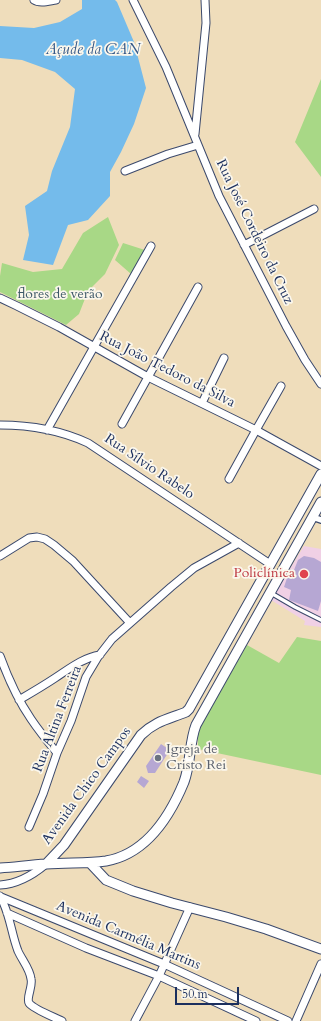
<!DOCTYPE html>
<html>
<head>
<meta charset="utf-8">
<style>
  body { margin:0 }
  #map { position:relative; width:321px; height:1021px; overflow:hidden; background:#efddbb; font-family:Cardo,serif }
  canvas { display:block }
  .scale { position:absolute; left:175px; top:987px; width:64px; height:18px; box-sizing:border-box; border:2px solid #1b2f5e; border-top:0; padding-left:5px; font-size:12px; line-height:14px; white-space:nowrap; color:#1b2f5e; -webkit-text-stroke:3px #fbf7ec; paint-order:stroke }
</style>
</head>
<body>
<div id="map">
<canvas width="321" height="1021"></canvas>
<div class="scale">50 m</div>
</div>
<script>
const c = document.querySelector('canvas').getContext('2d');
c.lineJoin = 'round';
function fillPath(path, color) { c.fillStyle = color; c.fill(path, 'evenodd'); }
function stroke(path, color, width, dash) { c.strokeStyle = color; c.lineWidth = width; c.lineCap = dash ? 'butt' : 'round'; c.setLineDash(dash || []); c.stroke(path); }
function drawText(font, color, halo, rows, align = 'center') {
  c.font = font + ' Cardo,serif'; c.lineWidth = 3.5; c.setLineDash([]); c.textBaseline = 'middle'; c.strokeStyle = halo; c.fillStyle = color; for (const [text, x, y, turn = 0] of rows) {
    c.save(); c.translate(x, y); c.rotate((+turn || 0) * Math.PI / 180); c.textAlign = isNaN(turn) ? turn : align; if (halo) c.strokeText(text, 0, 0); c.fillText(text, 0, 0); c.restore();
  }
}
const built = new Path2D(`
  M304 546 321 549V627L304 625 305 621 271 600Z`);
const green = new Path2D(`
  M321 79V177L295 142Z
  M108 217 119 245 105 274 88 291 79 314 66 325 0 292V276L2 263 33 272 62 269 83 233Z
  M123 243 148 251 131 274 115 260Z
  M297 637 321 641V775L198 749V731L247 645 279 663Z`);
const water = new Path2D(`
  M82 0H115L117 2 134 42 146 88 134 124 121 152 110 172V196L88 220 68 225 53 265 23 260 29 235 25 206 47 191 52 171 70 127 75 89 55 72 22 60 0 58V26L34 28 60 22 82 9Z`);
const building = new Path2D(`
  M304 556 314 558 321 562V601L318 611 289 600 291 590 284 587 290 569 294 570 298 560Z
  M161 744 170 750 155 773H148L146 766Z
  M141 776 149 781 144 788 137 782Z`);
const service = new Path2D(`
  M271 593 295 607 321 620`);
const pedestrian = new Path2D(`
  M312 517 321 520`);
const minor = new Path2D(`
  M34 0C40 4 49 1 56 0
  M133 0 166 67 219 196 286 326 305 360 321 384
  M195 134 206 23 205 0
  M125 171 168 154 198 145
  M244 245 314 209
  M0 298 17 306 59 327 148 377 256 430 321 466
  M202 403 224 358
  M122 424 198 287
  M0 425C30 425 60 430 88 443L270 564
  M47 430 151 246
  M229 479 256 430 281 386
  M0 556 29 538 37 537 45 539 54 545 73 561 130 623
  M0 656C8 678 18 700 31 719 39 731 48 742 57 753
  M19 700C31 693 43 686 55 678 69 669 82 658 100 655
  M29 827 43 794 57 753 71 721 86 677 98 657 112 639 171 587 194 568 239 543
  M0 885C18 884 33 875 46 864
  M0 896C10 913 11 933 18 951 22 960 30 969 31 979 33 986 26 998 29 1003 33 1009 54 1017 62 1021
  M1 897 164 964 288 1021
  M7 913 86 948 159 976 256 1021
  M135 1021 159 976 190 907
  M296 1021 321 964`);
const tertiary = new Path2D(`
  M47 863 64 845 141 735C155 721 169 719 186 712L189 709 321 474
  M90 863 106 880 133 891 172 903 226 917 266 929 321 949
  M0 868C15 867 30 865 46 864 66 862 86 864 106 861 146 854 170 816 184 782 191 763 189 743 196 725L321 502`);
const markers = [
  [304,574,5,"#e0444e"],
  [158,758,4,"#6b7280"]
];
const streetNames = [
  ["Rua José Cordeiro da Cruz",254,232,64],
  ["Rua João Tedoro da Silva",167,370,27],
  ["Rua Sílvio Rabelo",149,467,34],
  ["Rua Altina Ferreira",58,719,-69],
  ["Avenida Chico Campos",87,786,-54],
  ["Avenida Carmélia Martins",128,936,23]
];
const parkNames = [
  ["flores de verão",60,295]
];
const healthNames = [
  ["Policlínica",295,574]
];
const worshipNames = [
  ["Igreja de",166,750],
  ["Cristo Rei",166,766]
];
const waterNames = [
  ["Açude da CAN",93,51]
];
fillPath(built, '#f0d0e5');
fillPath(green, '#a8d886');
fillPath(water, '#74bbeb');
fillPath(building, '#b6a7d3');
stroke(service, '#3b496c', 5.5);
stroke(pedestrian, '#3b496c', 8);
stroke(minor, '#3b496c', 9);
stroke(tertiary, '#3b496c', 11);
stroke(service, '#fff', 3.5);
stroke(pedestrian, '#fff', 5.5);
stroke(minor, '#fff', 7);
stroke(tertiary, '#fff', 9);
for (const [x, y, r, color] of markers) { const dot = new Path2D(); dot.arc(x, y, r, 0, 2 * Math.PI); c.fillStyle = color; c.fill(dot); stroke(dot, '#fbf7ec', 1.5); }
drawText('14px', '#1b2f5e', '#fbf7ec', streetNames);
drawText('14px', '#3e5968', '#fbf7ec', parkNames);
drawText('14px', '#be3a42', '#fbf7ec', healthNames, 'right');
drawText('14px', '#5b616d', '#fbf7ec', worshipNames, 'left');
drawText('italic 15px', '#365988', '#fbf7ec', waterNames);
</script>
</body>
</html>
